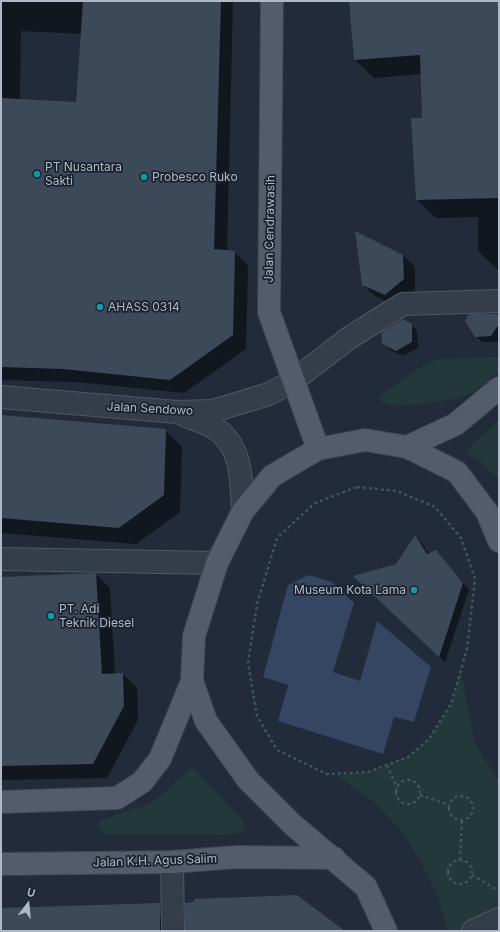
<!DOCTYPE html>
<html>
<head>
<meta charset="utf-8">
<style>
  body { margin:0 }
  #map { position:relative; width:500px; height:932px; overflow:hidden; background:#212b39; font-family:Inter,sans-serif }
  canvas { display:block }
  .frame { position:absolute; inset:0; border:2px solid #afb8c6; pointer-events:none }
  .north { position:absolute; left:8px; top:884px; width:40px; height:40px; -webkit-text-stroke:3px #1a222e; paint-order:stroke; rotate:16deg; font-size:11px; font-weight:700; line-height:16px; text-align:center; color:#afb8c6 }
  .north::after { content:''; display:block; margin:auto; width:14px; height:18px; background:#afb8c6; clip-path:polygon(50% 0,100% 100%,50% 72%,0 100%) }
</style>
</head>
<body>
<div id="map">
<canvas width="500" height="932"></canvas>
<div class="frame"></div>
<div class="north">U</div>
</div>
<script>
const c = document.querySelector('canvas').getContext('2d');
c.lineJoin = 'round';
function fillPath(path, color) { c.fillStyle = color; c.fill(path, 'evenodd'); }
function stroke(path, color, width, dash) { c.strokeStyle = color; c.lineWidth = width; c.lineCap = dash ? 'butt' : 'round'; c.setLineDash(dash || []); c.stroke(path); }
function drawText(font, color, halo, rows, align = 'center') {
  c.font = font + ' Inter,sans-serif'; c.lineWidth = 3.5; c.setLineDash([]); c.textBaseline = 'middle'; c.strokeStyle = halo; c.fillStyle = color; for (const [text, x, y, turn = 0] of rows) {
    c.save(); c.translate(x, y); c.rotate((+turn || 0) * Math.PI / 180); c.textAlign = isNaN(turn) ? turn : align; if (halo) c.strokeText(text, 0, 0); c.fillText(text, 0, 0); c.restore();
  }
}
const green = new Path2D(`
  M499 357V371C488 381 478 391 464 396 451 401 392 410 382 402 380 400 379 398 378 397L422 366 438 359Z
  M499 420V479L480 462 468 454V448Z
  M461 671 474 740 486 762 499 781V931H448L438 898 425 869 400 829 373 801 336 775 368 772 408 757 429 739 451 704Z
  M192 767 241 818 246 827 240 833 222 835H108L101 831 97 827 101 820 153 802Z`);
const water = new Path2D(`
  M309 575 332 582 354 603 333 672 360 681 377 621 431 667 414 722 394 717 383 754 278 721 288 685 263 677 288 585Z`);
const shadow = new Path2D(`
  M1 1H233L227 251 234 252 248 265 246 349 184 393 77 382 1 380ZM21 31 82 34 77 103 20 100Z
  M350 1H499V269H497L478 251V217L436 218 417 200 423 119 421 74 374 78 355 60Z
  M403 255 415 267V291L397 306 375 296 362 284Z
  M497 315 499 317V339L497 342H482L476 336Z
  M411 325 417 331 418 348 403 356 390 350 383 343Z
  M1 416 165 430 182 447 180 512 136 544 1 533Z
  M415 537 421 542 429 554 436 551 469 590 445 662 360 582 397 565Z
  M96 574 110 588 115 674H123L137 688 138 720 107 778 1 780V578Z
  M149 905 168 923V931H1V909Z`);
const building = new Path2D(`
  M83 1H221L214 249 235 251 233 335 170 380 63 369 1 367V98L76 102Z
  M349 1H499V198L416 200 411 118H422L420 55 354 60Z
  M355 231 403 255 404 279 385 295 362 285Z
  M469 314H497L499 318V324L491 336 475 337 465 321Z
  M403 319 412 324V342L396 351 382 344 381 333Z
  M1 415 166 429 164 495 119 528 1 518Z
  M415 535 427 554 436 550 463 583 439 657 353 576 396 564Z
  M96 573 102 674 123 673 124 706 93 764 1 766V577Z
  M297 895 345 931H185V903L194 902V899Z
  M160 903V931H1V908Z`);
const path = new Path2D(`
  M357 487 397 491 435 507 461 538 475 579 467 649 451 704 429 739 408 757 368 772 327 774 277 750 257 716 248 663 257 604 277 538 315 503Z
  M387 765 397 788
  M396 792a12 12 0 1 1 24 0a12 12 0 1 1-24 0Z
  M420 795 449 805
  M449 808a12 12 0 1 1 24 0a12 12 0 1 1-24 0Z
  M460 860 462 820
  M448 872a12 12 0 1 1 24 0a12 12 0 1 1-24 0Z
  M472 875 499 891`);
const minor = new Path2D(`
  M1 397 177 412 213 411 269 394 293 381 349 338 403 304 499 301
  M184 415C193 419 204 422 213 427 243 445 241 480 243 511
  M1 559 217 563
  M172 862 173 931
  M473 931 499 919`);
const major = new Path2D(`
  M272 1 269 312 318 449
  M407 447 456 424 499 388
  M1 802 117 798 142 782 160 759 192 681
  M1 864 172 862 237 857 334 858
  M386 931 366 887 292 824 248 780 206 721 192 681 194 636 217 563 243 511 272 476 318 449 365 440 407 447 457 472 487 512 499 541`);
const markers = [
  [37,174,4,"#0f9aa8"],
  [144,177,4,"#0f9aa8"],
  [100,307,4,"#0f9aa8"],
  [414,590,4,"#0f9aa8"],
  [51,616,4,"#0f9aa8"]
];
const poiNames = [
  ["PT Nusantara",45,167],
  ["Sakti",45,181],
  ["Probesco Ruko",152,177],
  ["AHASS 0314",108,307],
  ["Museum Kota Lama",406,590,"right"],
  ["PT. Adi",59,609],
  ["Teknik Diesel",59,623]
];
const streetNames = [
  ["Jalan Cendrawasih",270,229,-89],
  ["Jalan Sendowo",150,409,3],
  ["Jalan K.H. Agus Salim",155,861,-2]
];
fillPath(green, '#23383b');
fillPath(water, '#344661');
fillPath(shadow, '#0007');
fillPath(building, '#3c4959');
stroke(minor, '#4f5864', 24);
stroke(major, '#3e4653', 24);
stroke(path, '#405558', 2.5, [3, 3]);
stroke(minor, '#343d4a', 22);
stroke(major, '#525c6a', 22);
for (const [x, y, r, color] of markers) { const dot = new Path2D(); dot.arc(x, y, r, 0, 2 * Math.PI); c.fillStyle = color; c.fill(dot); stroke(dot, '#1a222e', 1.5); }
drawText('12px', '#afb8c6', '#1a222e', poiNames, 'left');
drawText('12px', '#afb8c6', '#1a222e', streetNames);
</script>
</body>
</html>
